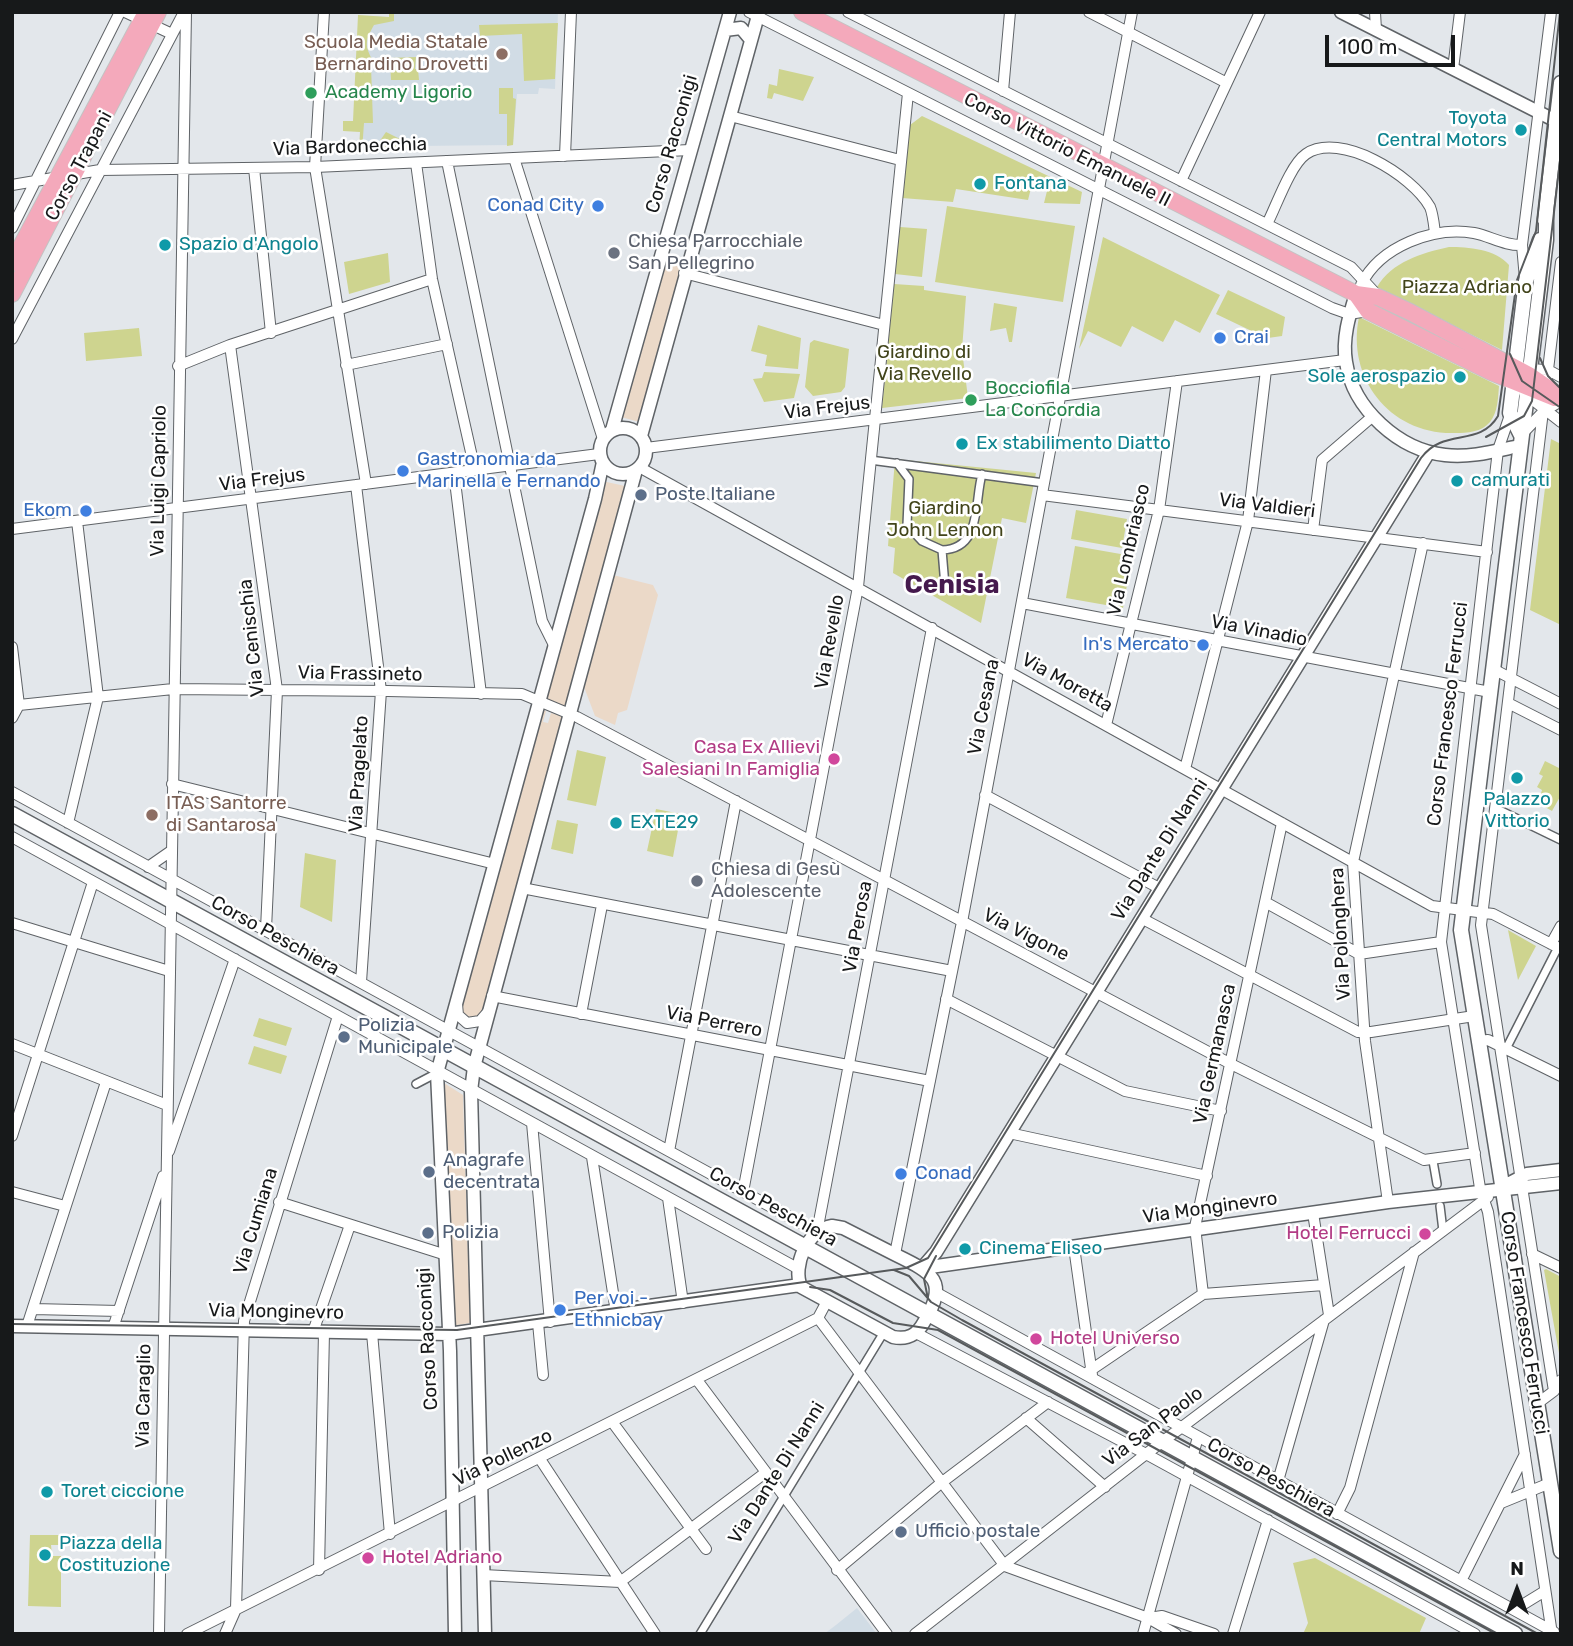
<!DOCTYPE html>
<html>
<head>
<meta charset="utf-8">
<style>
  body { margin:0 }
  #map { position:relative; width:1573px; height:1646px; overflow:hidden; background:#e3e7eb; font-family:Rubik,sans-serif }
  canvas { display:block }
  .frame { position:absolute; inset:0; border:14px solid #17191a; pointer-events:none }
  .north { position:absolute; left:1482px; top:1555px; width:70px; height:70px; -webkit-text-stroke:5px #fff; paint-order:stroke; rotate:0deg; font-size:19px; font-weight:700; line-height:28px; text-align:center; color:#17191a }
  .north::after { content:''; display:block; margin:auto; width:24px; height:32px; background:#17191a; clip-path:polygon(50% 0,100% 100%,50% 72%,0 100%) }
  .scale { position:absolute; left:1325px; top:35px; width:130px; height:32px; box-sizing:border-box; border:4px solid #17191a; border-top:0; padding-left:9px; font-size:21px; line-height:24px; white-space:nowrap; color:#17191a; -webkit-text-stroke:5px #fff; paint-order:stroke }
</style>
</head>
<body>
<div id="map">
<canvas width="1573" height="1646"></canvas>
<div class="frame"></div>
<div class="north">N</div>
<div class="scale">100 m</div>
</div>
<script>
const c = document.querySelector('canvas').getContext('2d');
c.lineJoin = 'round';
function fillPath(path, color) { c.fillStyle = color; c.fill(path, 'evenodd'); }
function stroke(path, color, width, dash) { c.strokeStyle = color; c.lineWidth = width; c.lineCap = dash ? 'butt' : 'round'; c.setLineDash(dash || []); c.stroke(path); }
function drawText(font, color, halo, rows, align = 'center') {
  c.font = font + ' Rubik,sans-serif'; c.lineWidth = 5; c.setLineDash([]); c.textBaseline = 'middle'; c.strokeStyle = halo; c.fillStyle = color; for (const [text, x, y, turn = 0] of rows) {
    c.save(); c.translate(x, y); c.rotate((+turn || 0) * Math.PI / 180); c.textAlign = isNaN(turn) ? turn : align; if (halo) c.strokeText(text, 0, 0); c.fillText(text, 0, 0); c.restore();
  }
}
const commercial = new Path2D(`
  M665 258 685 263 643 423 621 417Z
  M602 481 625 486 565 709 542 702Z
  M613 575 653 585 658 595 627 710 618 713 615 725 595 716 584 687Z
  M541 709 546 711 543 722 548 723 551 713 563 716 484 1010 479 1020 463 1018 460 1004Z
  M444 1083 463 1095 470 1323 450 1326Z`);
const built = new Path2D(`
  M389 12H558L555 89 539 88 538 94H517L513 145 416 146 411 149 359 151 366 16 389 17Z
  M857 1608 877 1634H824L836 1625Z`);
const green = new Path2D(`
  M389 12H394V21L374 25C366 39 364 45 372 59H364L363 66H371L373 123H364L362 151H359L360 132 343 131V121H353L358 15 389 17Z
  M558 23 555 79 524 81 522 34 480 36 479 25Z
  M416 57 415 69H418L419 80H391L390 58Z
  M779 69 814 77 803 101 774 93 772 99 767 98 769 84 777 86Z
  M499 88H513V98L516 99 513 145 507 146V114H499Z
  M922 116 1082 192 1080 204 1044 203 1047 191 1031 188 1028 200 956 189 953 202 902 198 910 125Z
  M386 132 402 140H414L416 146 411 149 368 151V146L377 145Z
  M947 206 1075 226 1063 302 935 282Z
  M900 227 927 229 922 277 895 274Z
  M1103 237 1220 295 1200 333 1175 320 1163 342 1132 326 1121 347 1088 331 1079 349Z
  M1449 247C1468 247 1496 249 1509 265L1502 350 1377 287C1392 262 1421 253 1449 247Z
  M388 253 390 282 349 294 344 262Z
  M894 284 924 286V290L966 296 962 350 968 398 882 408Z
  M1228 290 1285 317 1282 336 1261 339 1260 335 1216 314Z
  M994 303 1017 307 1012 342H1009L1006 328 990 331Z
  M1359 317 1499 386C1498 398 1498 412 1490 422 1482 432 1467 433 1455 433 1391 435 1346 379 1359 317Z
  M758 325 801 338 798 369 765 366 767 355 751 351Z
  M139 328 142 356 86 361 84 333Z
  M814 340 849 349 845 387 841 392 813 396 805 387 810 343Z
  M764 372 800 374 794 398 764 402 753 379 762 378Z
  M1551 439 1561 444V625L1530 610Z
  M895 459 1036 473 1026 523 1002 518 981 623 893 573 895 548 888 546Z
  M1076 510 1127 519 1122 548 1071 539Z
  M1075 546 1132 556 1123 608 1066 598Z
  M577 750 606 757 596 806 567 800Z
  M1545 761 1561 769V795L1552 811 1538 803 1542 790 1537 787 1543 776 1539 774Z
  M656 809 681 814 673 857 647 851Z
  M557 820 578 824 573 854 551 849Z
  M305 853 336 860 332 922 300 907Z
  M1508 930 1536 946 1518 980Z
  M259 1018 292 1028 286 1046 253 1036Z
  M254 1046 287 1056 281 1074 248 1064Z
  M1546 1269 1561 1277 1559 1353 1544 1270Z
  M30 1535H62V1545H51L52 1556H61V1607L28 1606Z
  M1315 1558 1426 1618 1419 1634H1303L1308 1623 1293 1563Z`);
const pedestrian = new Path2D(`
  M870 460 1044 483
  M897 463 909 479 907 525 922 541 942 550C982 549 974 503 982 474
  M942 550 945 586
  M1495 808 1561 840
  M1506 1049 1555 953
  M416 1084 437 1073
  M1433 1161 1437 1184
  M1440 1206 1443 1231
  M700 1634 884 1332`);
const minor = new Path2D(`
  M125 12 172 34
  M324 12 315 167 366 484
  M749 12 1332 308 1349 314 1368 311
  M848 12 1351 267 1378 296
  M1089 12 1225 82
  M1375 12 1376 30
  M1453 69 1460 12
  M1003 91 1010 12
  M730 116 900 160
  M565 156 571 12
  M514 158 603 439
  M447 161 542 621 555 647
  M416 163 432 279 475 470
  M254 168 271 333
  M1181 181 1260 12
  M12 185 100 170 315 167 690 150
  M1267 224C1276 207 1290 165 1306 154 1340 131 1412 175 1430 207 1433 214 1434 225 1435 233
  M12 228 120 12
  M684 273 884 325
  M1525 279 1522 245 1551 12
  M1361 285C1380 246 1434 226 1474 233 1490 236 1505 246 1522 245
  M12 339 184 12
  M230 345 277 690 266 929
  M346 365 447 344
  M178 366 230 345 432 279
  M1526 369 1548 370 1561 377
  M1524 393 1561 422
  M1510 415 1498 450 1441 942 1480 1188 1488 1212 1552 1634
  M1521 435 1544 411 1561 401
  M646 448 1345 360
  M639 467 1432 906 1493 914 1561 949
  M454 473 481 694
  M356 485 381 691 361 982
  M1042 495 1487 552
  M12 529 599 454
  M1313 530 1322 460 1373 416
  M1022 603 1490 692
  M12 647 19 705 12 718
  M1493 669 1561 704
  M12 701 19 705 173 689 388 691 522 694 577 717 1231 1064 1424 1160 1475 1153
  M1508 703 1561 730
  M1106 725 1159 510 1177 381
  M1185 769 1248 521 1266 370
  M172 784 495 864
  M12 792 817 1232 932 628
  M985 795 1159 888
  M68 823 98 697 77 521
  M12 837 797 1268
  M148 867 171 851
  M522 888 952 971
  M1265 902 1359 954 1441 942
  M1141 918 1358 1032H1371L1474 1016
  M12 923 169 971
  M1551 944 1561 926
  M492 996 930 1081
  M946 999 1125 1091 1221 1111
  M457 1004 458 1015 467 1023 480 1021 487 1013
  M581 1014 602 905
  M1478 1041 1488 1040 1561 1076
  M12 1044 167 1105
  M532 1123 550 1322
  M1009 1133 1207 1176
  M12 1136 93 882
  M169 1151 235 959
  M669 1151 736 801
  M592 1157 616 1312
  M12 1192 65 1206
  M743 1192 858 587 908 93
  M668 1198 683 1303
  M279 1202 443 1254
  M1388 1202 1365 1041 1353 862 1423 543
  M1313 1213 1329 1315
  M1074 1247 1092 1375
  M895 1254 962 922 1132 12
  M1532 1254 1561 1268
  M937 1293 1554 1632
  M1203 1294 1195 1227 1282 823
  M33 1309 119 1311
  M818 1318 1005 1566 1148 1618 1176 1634
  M538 1323 543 1375
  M27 1326 106 1082
  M113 1328 163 1176
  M313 1332 350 1225
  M372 1333 390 1534
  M916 1333 1146 1454 1475 1634
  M1085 1374 1203 1294 1324 1285
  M697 1380 887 1634
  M1554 1391 1481 925 1561 262
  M1538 1403 1554 1391 1561 1380
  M1026 1418 1105 1487
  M613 1423 706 1549
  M540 1459 655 1634
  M1278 1481 1324 1320
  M1501 1503 1550 1483
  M1337 1514 1350 1488 1414 1252
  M319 1570 324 1332
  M837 1570 941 1483 1048 1402
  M483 1575 620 1582 765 1473
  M1461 1581 1525 1454
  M1514 1610 1545 1591
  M1149 1618 1162 1616 1214 1634
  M159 1634 186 12
  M187 1634 818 1318 826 1303
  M225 1634 236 1609 244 1321 338 1016
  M915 1634 1146 1454 1488 1197
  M1143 1634 1198 1437
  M1233 1634 1268 1520`);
const tertiary = new Path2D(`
  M1341 12 1556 121 1561 126
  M725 30 741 28 751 40
  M1356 294C1349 316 1342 339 1346 362 1353 409 1399 450 1445 455 1470 458 1495 451 1519 446
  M600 451a23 23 0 1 1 46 0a23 23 0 1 1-46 0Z
  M612 430 730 12
  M641 436 759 12
  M1502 1187 1527 1174 1561 1170
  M832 1226 843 1228C861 1237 878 1246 896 1255 933 1273 949 1281 924 1322 917 1335 908 1340 893 1337L801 1287C792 1266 807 1230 832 1226Z
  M923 1267 936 1252 1429 452
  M923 1268 1388 1202 1561 1183
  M12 1326 448 1334 800 1285
  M455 1634 450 1351 437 1073 595 499 603 462
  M485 1634 471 1091 474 1067 636 470`);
const secondary = new Path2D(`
  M1546 213V240L1461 930 1561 1551
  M1545 220 1561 83
  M1521 435 1510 413 1526 281 1540 240
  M12 814 1515 1634`);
const primary = new Path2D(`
  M802 12 1356 294 1378 297 1410 312 1529 375 1561 397
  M12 263 143 18
  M12 294 158 12
  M1356 294 1368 311 1491 372 1555 398`);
const tram = new Path2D(`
  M1510 354 1522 381 1561 408
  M1540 358 1548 376 1561 389
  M1486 437 1524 416 1532 401 1561 152
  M894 1270 909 1276 931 1302 962 1320 1538 1634
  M810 1287 830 1290 893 1323 938 1330 1496 1634
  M928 1299 924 1279 936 1256
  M12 1324 457 1330 906 1268 928 1258 1421 458C1444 427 1479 448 1498 416L1517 280 1536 231 1560 12`);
const markers = [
  [502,54,7,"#8d6e63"],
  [311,93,7,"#2e9e5b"],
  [1521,130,7,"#0f9aa8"],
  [980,184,7,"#0f9aa8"],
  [598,206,7,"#3f7fe0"],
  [165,245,7,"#0f9aa8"],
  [614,253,7,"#6b7280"],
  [1220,338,7,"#3f7fe0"],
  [1460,377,7,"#0f9aa8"],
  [971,400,7,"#2e9e5b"],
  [962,444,7,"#0f9aa8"],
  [403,471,7,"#3f7fe0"],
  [1457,481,7,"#0f9aa8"],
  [641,495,7,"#5c6f8a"],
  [86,511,7,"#3f7fe0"],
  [1203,645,7,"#3f7fe0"],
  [834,759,7,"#d1479c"],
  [1517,778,7,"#0f9aa8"],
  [152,815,7,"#8d6e63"],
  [616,823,7,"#0f9aa8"],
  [697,881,7,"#6b7280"],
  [344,1037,7,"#5c6f8a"],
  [429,1172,7,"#5c6f8a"],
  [901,1174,7,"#3f7fe0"],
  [428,1233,7,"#5c6f8a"],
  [1425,1234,7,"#d1479c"],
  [965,1249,7,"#0f9aa8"],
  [560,1310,7,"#3f7fe0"],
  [1036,1339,7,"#d1479c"],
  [47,1492,7,"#0f9aa8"],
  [901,1532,7,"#5c6f8a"],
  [45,1555,7,"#0f9aa8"],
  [368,1558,7,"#d1479c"]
];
const educationNames = [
  ["Scuola Media Statale",488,43],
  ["Bernardino Drovetti",488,65],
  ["ITAS Santorre",166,804,"left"],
  ["di Santarosa",166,826,"left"]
];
const leisureNames = [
  ["Academy Ligorio",325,93],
  ["Bocciofila",985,389],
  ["La Concordia",985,411]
];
const cultureNames = [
  ["Toyota",1507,119,"right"],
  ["Central Motors",1507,141,"right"],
  ["Fontana",994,184],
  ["Spazio d'Angolo",179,245],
  ["Sole aerospazio",1446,377,"right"],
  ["Ex stabilimento Diatto",976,444],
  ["camurati",1471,481],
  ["Palazzo",1517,800,"center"],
  ["Vittorio",1517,822,"center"],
  ["EXTE29",630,823],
  ["Cinema Eliseo",979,1249],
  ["Toret ciccione",61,1492],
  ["Piazza della",59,1544],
  ["Costituzione",59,1566]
];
const streetNames = [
  ["Corso Racconigi",672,144,-74],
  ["Via Bardonecchia",350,147,-2],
  ["Corso Vittorio Emanuele II",1067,150,27],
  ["Corso Trapani",79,166,-62],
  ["Via Frejus",827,408,-7],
  ["Via Frejus",262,480,-7],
  ["Via Luigi Capriolo",159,481,-89],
  ["Via Valdieri",1267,506,7],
  ["Via Lombriasco",1129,550,-77],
  ["Via Vinadio",1259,631,11],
  ["Via Cenischia",252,638,-96],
  ["Via Revello",830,642,-80],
  ["Via Frassineto",360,674,1],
  ["Via Moretta",1067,683,29],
  ["Via Cesana",984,707,-79],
  ["Corso Francesco Ferrucci",1448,714,-83],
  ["Via Pragelato",359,774,-87],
  ["Via Dante Di Nanni",1160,850,-58],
  ["Via Perosa",858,927,-80],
  ["Via Polonghera",1341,934,-93],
  ["Via Vigone",1026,935,27],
  ["Corso Peschiera",275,936,29],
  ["Via Perrero",714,1022,11],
  ["Via Germanasca",1215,1054,-78],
  ["Corso Peschiera",773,1207,29],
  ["Via Monginevro",1210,1208,-8],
  ["Via Cumiana",256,1221,-73],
  ["Via Monginevro",276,1312,1],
  ["Corso Francesco Ferrucci",1524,1323,81],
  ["Corso Racconigi",428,1339,-93],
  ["Via Caraglio",144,1396,-89],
  ["Via San Paolo",1153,1427,-37],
  ["Via Pollenzo",503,1458,-26],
  ["Via Dante Di Nanni",777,1473,-58],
  ["Corso Peschiera",1271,1478,29]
];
const shopNames = [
  ["Conad City",584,206,"right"],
  ["Crai",1234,338],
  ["Gastronomia da",417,460],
  ["Marinella e Fernando",417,482],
  ["Ekom",72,511,"right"],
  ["In's Mercato",1189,645,"right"],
  ["Conad",915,1174],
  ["Per voi -",574,1299],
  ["Ethnicbay",574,1321]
];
const worshipNames = [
  ["Chiesa Parrocchiale",628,242],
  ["San Pellegrino",628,264],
  ["Chiesa di Gesù",711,870],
  ["Adolescente",711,892]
];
const parkNames = [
  ["Piazza Adriano",1467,288],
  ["Giardino di",924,353],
  ["Via Revello",924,375],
  ["Giardino",945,509],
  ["John Lennon",945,531]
];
const serviceNames = [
  ["Poste Italiane",655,495],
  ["Polizia",358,1026],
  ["Municipale",358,1048],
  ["Anagrafe",443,1161],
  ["decentrata",443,1183],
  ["Polizia",442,1233],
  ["Ufficio postale",915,1532]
];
const hotelNames = [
  ["Casa Ex Allievi",820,748],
  ["Salesiani In Famiglia",820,770],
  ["Hotel Ferrucci",1411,1234],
  ["Hotel Universo",1050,1339,"left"],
  ["Hotel Adriano",382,1558,"left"]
];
const districtNames = [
  ["Cenisia",952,585]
];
fillPath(commercial, '#ebd9c8');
fillPath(built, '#d1dce5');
fillPath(green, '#ced48f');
stroke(pedestrian, '#5f6367', 10);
stroke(minor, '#5f6367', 12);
stroke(tertiary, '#5f6367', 15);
stroke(secondary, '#5f6367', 17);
stroke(primary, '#c3c3c3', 18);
stroke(pedestrian, '#fff', 7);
stroke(minor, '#fff', 10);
stroke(tertiary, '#fff', 12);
stroke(secondary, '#fff', 14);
stroke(primary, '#f4a9bb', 16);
stroke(tram, '#575a5c', 2);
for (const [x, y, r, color] of markers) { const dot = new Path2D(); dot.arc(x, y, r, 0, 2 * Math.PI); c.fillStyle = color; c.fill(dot); stroke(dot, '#fff', 2.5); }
drawText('19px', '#785e54', '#fff', educationNames, 'right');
drawText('19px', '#27864d', '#fff', leisureNames, 'left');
drawText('19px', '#0d838f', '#fff', cultureNames, 'left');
drawText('19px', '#17191a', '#fff', streetNames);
drawText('19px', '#366cbe', '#fff', shopNames, 'left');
drawText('19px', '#5b616d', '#fff', worshipNames, 'left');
drawText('19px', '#42451b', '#fff', parkNames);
drawText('19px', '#4e5e75', '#fff', serviceNames, 'left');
drawText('19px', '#b23c85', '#fff', hotelNames, 'right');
drawText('bold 26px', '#451a4d', '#fff', districtNames);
</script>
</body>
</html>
